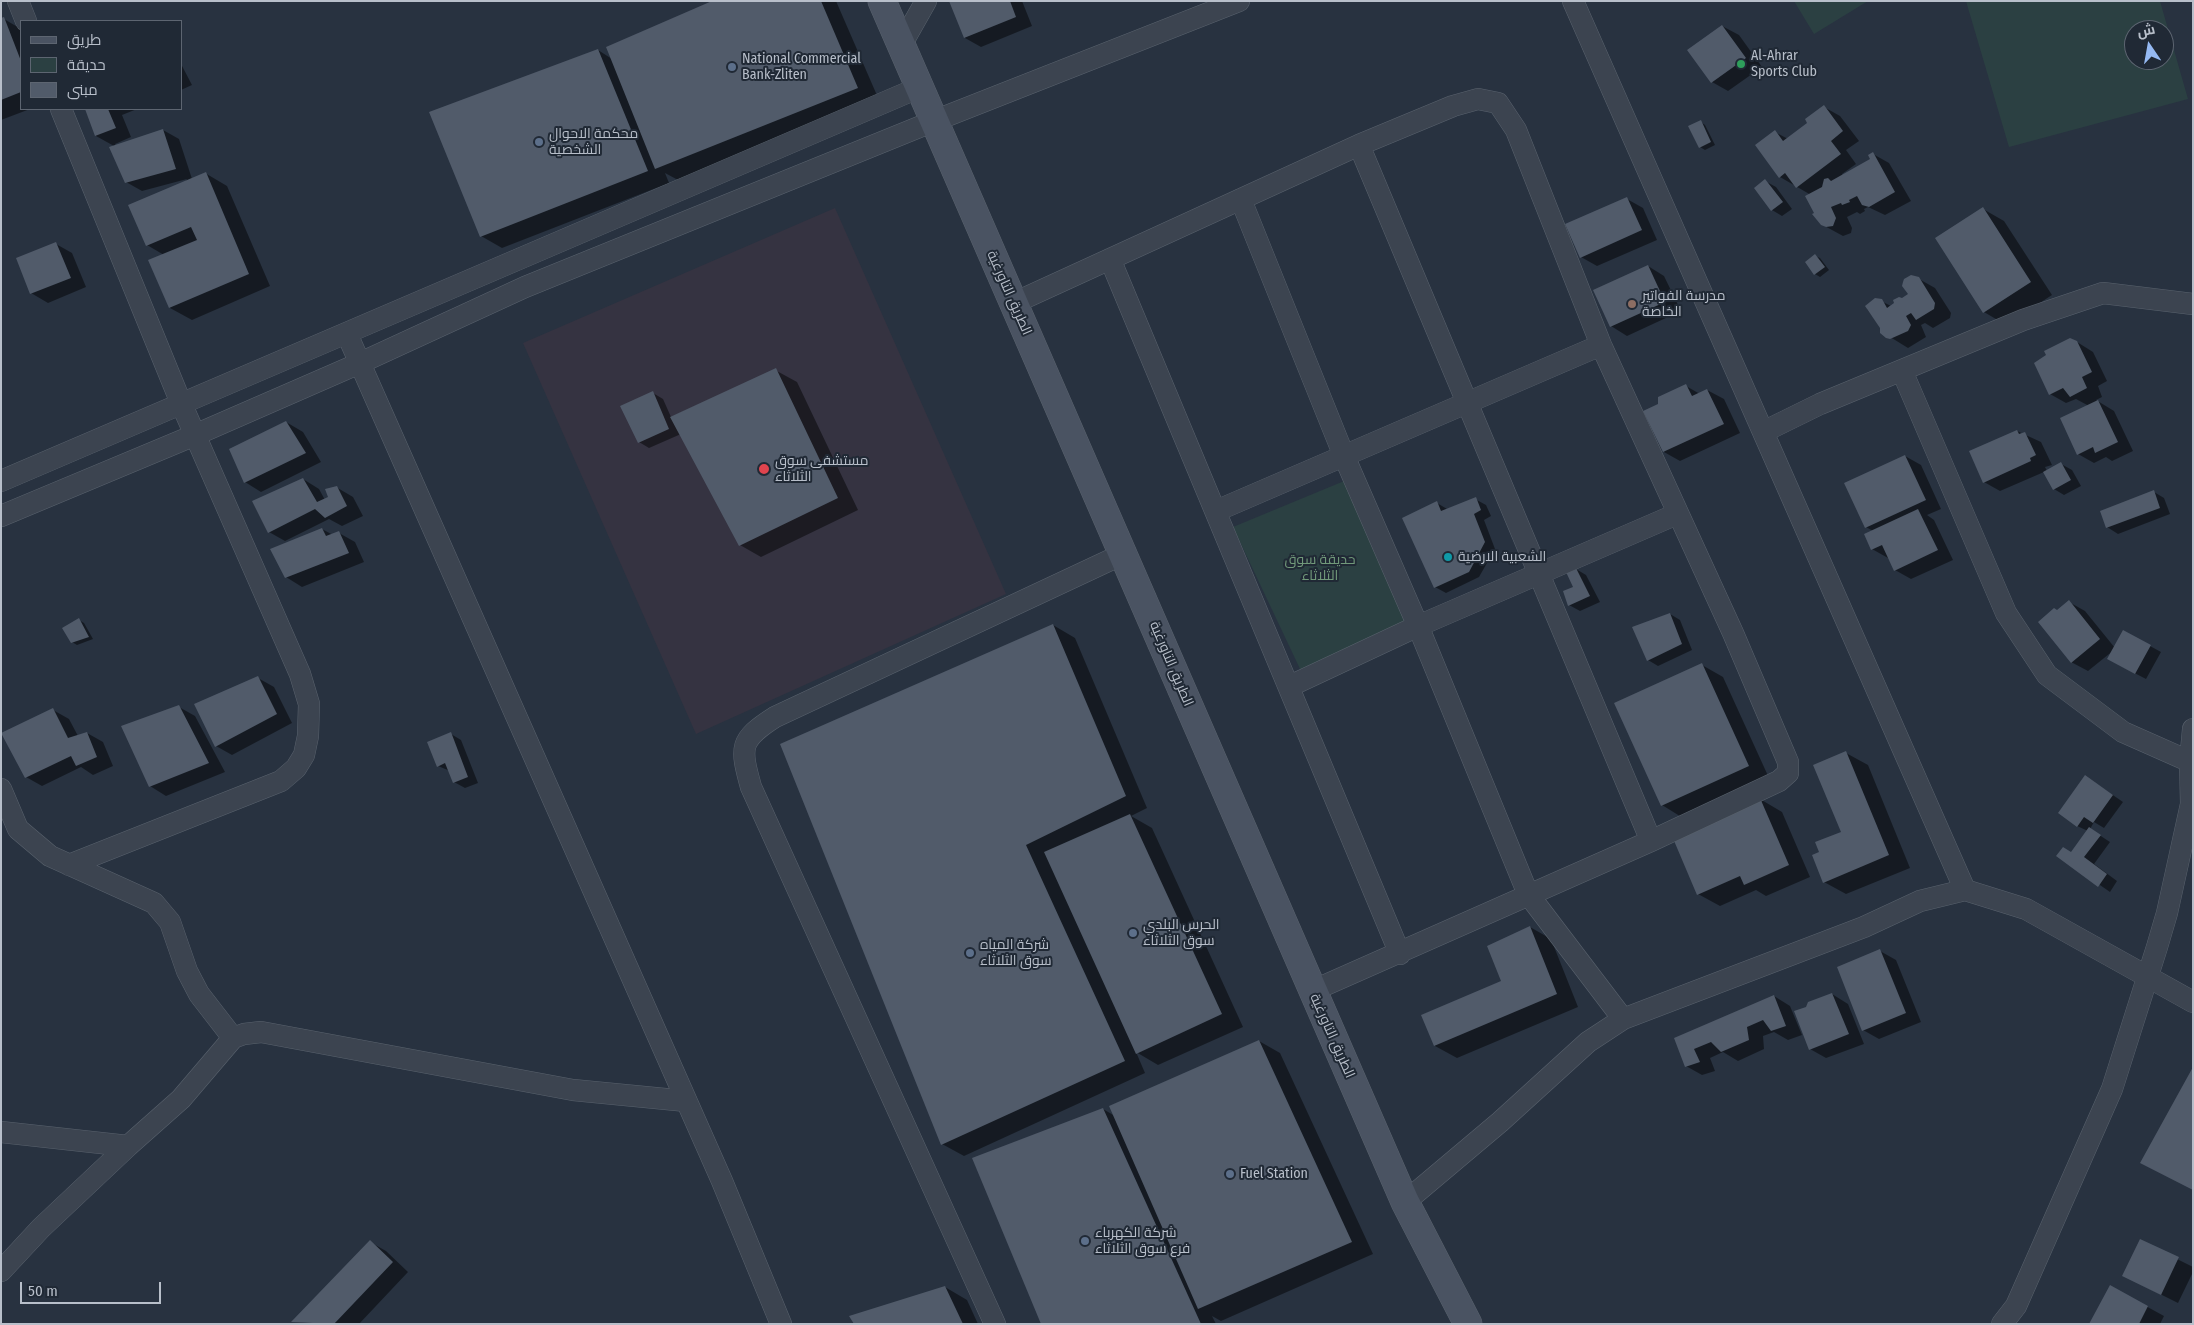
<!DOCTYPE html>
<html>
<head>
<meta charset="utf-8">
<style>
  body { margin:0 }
  #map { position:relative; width:2194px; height:1325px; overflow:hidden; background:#283240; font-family:"Fira Sans Condensed",Cairo,sans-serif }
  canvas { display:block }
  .frame { position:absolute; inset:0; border:2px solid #b8bfca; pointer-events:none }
  .legend { position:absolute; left:20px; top:20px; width:162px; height:90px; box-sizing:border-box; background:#202935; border:1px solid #5d6571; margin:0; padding:6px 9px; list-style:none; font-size:15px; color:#b8bfca }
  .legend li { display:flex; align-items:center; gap:10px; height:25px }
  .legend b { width:25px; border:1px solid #5d6571 }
  .north { position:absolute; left:2124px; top:20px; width:50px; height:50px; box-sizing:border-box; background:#202935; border:1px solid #5d6571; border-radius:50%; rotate:348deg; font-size:14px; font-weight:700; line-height:20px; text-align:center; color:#b8bfca }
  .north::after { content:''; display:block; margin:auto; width:18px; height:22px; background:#95b9f2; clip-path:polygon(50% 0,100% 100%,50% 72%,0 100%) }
  .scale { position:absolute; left:20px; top:1282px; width:141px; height:22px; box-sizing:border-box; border:2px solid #b8bfca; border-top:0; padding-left:6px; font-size:15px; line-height:18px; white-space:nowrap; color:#b8bfca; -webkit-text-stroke:4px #202935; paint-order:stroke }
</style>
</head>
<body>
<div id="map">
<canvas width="2194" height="1325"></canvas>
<div class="frame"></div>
<ul class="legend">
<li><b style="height:6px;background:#4a5362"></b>طريق</li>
<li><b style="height:14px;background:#2b4042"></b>حديقة</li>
<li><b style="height:14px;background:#515b6a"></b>مبنى</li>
</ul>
<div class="north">ش</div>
<div class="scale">50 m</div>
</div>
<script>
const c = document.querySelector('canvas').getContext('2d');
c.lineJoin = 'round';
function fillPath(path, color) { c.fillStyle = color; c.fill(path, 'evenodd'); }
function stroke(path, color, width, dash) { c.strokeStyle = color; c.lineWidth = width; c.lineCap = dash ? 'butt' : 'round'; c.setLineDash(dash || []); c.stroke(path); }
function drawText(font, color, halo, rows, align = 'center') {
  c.font = font + ' "Fira Sans Condensed",Cairo,sans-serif'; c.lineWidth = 4; c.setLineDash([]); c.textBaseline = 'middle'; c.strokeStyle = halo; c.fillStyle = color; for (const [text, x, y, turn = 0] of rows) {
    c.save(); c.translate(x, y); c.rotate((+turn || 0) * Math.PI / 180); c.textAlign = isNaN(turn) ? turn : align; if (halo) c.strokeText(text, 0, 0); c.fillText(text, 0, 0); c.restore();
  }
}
const medical = new Path2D(`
  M835 208 1006 594 696 734 523 343Z`);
const green = new Path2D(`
  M1794 1H1868L1814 34Z
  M1966 1H2160L2188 99 2009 147ZM2134 30H2164V60H2134Z
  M1349 479 1411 626 1301 671 1233 527Z`);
const shadow = new Path2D(`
  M715 1H836L879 100 678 180 665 173 669 183 502 248 481 236 598 50 612 59Z
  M950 1H1022L1032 26 981 47 965 38Z
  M4 19 21 29V109H30L1 120V20Z
  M1722 26 1739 35 1762 67 1728 91 1712 82Z
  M181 64 192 85 181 90Z
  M1824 107 1840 116 1859 141 1846 150 1856 164 1842 174 1843 176 1872 159 1873 154 1889 163 1911 201 1885 215 1868 207 1864 209 1865 211 1860 214 1857 212 1847 217 1852 228 1851 233 1843 236 1821 224 1811 195 1780 177 1775 132 1788 139 1809 123Z
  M87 109H137L122 115 131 137 115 144 116 146 163 130 179 139 192 179 205 173 227 186 270 286 192 320 170 308 150 261 164 255 147 245 187 179 142 191 126 182 114 146 96 136Z
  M1701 122 1705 125 1715 145 1705 150 1700 147Z
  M1765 181 1776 187 1792 209 1782 216 1772 210Z
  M1627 199 1643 208 1657 240 1597 266 1581 257Z
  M1983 209 2004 221 2052 295 2006 325 1984 312Z
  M56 244 72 253 86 287 48 303 31 293Z
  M1815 256 1820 258 1829 270 1820 277 1815 274Z
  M1648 266 1664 276 1681 311 1627 336 1611 326 1595 291Z
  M1919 279 1935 288 1951 313 1950 318 1933 328 1925 323 1921 325 1926 337 1908 348 1882 332 1881 328 1867 309 1868 304 1881 301 1891 306 1910 294Z
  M2077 342 2093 352 2107 381 2098 386 2102 397 2096 400 2114 411 2133 451 2112 461 2106 457 2094 463 2078 454 2089 406 2076 399 2066 403 2050 394Z
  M775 370 797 382 858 510 761 557 740 545 681 434 649 448 639 442 653 393 663 399 671 417Z
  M1686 386 1700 394 1707 390 1724 399 1740 433 1680 461 1664 452Z
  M286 422 303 432 321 462 261 492 245 482Z
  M2017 431 2041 442 2052 465 2045 467 2047 471 2061 464 2072 470 2081 486 2064 495 2054 489 2044 472 2000 491 1984 482Z
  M1905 456 1921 465 1941 509 1927 515 1934 520 1953 560 1911 579 1895 570 1888 558 1872 549 1873 531 1866 527Z
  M303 479 319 489 325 500 330 498 336 487 353 497 363 516 342 526 329 519 285 541 269 532Z
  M2154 492 2164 498 2170 514 2118 534 2107 527Z
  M1475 499 1486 505 1491 516 1484 520 1495 549 1479 577 1446 593 1435 587 1437 503 1447 509Z
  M322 529 333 535 339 533 355 542 364 562 302 587 286 577Z
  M1576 569 1586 575 1600 602 1580 611 1569 605 1575 588Z
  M2069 602 2085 611 2115 648 2150 646 2161 652 2146 679 2119 665 2114 650 2088 671 2071 662 2057 611Z
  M1670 614 1680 620 1692 650 1658 666 1648 660Z
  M79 620 84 623 93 639 77 645 72 642Z
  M1053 625 1075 638 1147 808 1131 816 1152 828 1243 1027 1158 1065 1136 1052 1145 1073 964 1156 942 1144Z
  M1702 665 1723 677 1769 778 1683 818 1662 805Z
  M258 678 274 687 292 723 232 755 216 746Z
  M179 707 195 716 225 772 166 796 150 786Z
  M53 710 69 719 78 736 87 733 103 742 113 766 93 775 81 767 42 786 26 777Z
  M451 734 461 740 478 783 465 788 454 782 450 771 438 766Z
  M1846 753 1868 765 1910 868 1846 894 1824 882 1821 852 1843 832Z
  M2085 776 2123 802 2104 828 2094 822 2090 829 2110 842 2094 864 2117 881 2110 892 2058 856 2072 853 2088 831 2077 826Z
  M1760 799 1782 812 1810 877 1766 896 1756 890 1720 906 1698 894Z
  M1530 927 1551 939 1578 1007 1457 1058 1435 1046 1422 1015 1503 982Z
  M1880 951 1896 960 1921 1022 1879 1039 1863 1030Z
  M1832 994 1848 1004 1864 1044 1826 1058 1810 1049 1806 1008Z
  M1774 996 1790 1006 1802 1035 1788 1040 1774 1032 1763 1036 1764 1049 1738 1061 1723 1052 1710 1058 1715 1071 1702 1075 1686 1066 1675 1039Z
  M1259 1041 1280 1053 1373 1254 1221 1321 1212 1316 1216 1324H1042L1103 1109 1115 1116Z
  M2141 1241 2193 1267V1272L2178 1303 2124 1276Z
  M370 1242 386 1251 408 1272 359 1324 293 1322Z
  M945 1287 967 1300 978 1324H855Z
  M2111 1287 2164 1316 2160 1324H2091Z`);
const building = new Path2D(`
  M712 1H821L858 88 655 169 606 47Z
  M949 1H1010L1016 17 964 38Z
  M4 17 21 61V92L1 100V18Z
  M1722 25 1746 58 1711 83 1687 50Z
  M598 49 648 171 480 237 429 112Z
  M1824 105 1843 131 1831 141 1841 154 1796 188 1785 173 1779 178 1755 145 1775 130 1783 141 1807 123 1805 119Z
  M85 109H108L116 128 95 136Z
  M1701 120 1711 142 1699 148 1688 126Z
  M163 129 176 169 125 183 109 147Z
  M1873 152 1895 192 1869 207 1862 205 1857 196 1849 200 1850 202 1842 205 1841 203 1831 207 1836 218 1833 226 1826 227 1821 225 1812 214 1814 213 1805 196 1822 187 1824 179 1828 178 1831 181 1870 159 1868 155Z
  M206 172 249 274 169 308 148 260 197 240 191 227 146 246 128 205Z
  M1765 179 1783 202 1771 211 1754 188Z
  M1627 197 1642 230 1580 258 1565 224Z
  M1983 207 2031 282 1983 313 1935 238Z
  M56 242 71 278 30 294 16 258Z
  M1815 254 1825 267 1814 275 1805 262Z
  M1648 265 1665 302 1610 327 1593 290Z
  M1911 275 1919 277 1935 303 1934 309 1916 320 1911 313 1906 316 1911 325 1908 331 1890 339 1886 338 1880 333V328L1865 306 1875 298 1882 299 1887 308 1894 303 1893 300 1899 297 1902 298 1908 294 1902 286 1903 282 1904 279Z
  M2070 338 2077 341 2092 372 2082 377 2087 388 2070 397 2063 388 2049 395 2034 363 2046 355 2044 351Z
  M776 368 838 498 739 546 670 417Z
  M1686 384 1692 396 1707 389 1724 424 1663 452 1643 411 1658 404V397Z
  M653 391 669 429 638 443 620 406Z
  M2098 400 2118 442 2095 453 2093 447 2077 455 2060 418Z
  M286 421 306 453 244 483 229 449Z
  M2017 430 2019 434 2025 432 2036 455 2030 458 2031 461 1983 483 1969 451Z
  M1905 455 1926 500 1865 528 1844 483Z
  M2061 462 2071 480 2053 490 2043 472Z
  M303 478 317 502 328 497 325 489 337 486 347 506 325 518 315 509 268 533 252 501Z
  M2154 490 2160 508 2106 528 2100 511Z
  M1476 497 1481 510 1474 514 1485 542 1469 572 1434 588 1402 518 1437 501 1441 511Z
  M1918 509 1938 550 1894 571 1882 545 1871 550 1864 534Z
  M322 528 326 536 339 531 349 553 285 578 270 549Z
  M1576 568 1590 596 1568 606 1563 591 1573 587 1566 572Z
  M2069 600 2100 639 2071 663 2038 622 2054 608 2057 610Z
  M1670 613 1682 644 1647 661 1632 627Z
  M79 618 89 637 71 643 62 628Z
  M1053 624 1126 796 1026 845 1125 1061 941 1145 780 744Z
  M2123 630 2151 645 2135 674 2107 659Z
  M1702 663 1749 766 1661 806 1614 703Z
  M258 676 277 714 215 747 194 704Z
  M179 705 209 763 149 787 121 726Z
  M53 708 68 738 87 732 97 757 76 766 71 756 25 778 1 733Z
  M451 732 468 777 453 783 445 763 437 767 427 742Z
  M1846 751 1889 855 1823 883 1812 855 1819 852 1815 842 1841 832 1813 765Z
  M2085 775 2113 795 2093 823 2084 817 2077 827 2058 813Z
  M1760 798 1789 865 1744 885 1740 876 1697 895 1672 836Z
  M1130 814 1222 1014 1136 1054 1044 852Z
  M2089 827 2101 835 2084 857 2107 874 2098 887 2056 856 2063 847 2071 852Z
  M1530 926 1557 994 1434 1046 1421 1015 1501 981 1487 946Z
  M1880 949 1906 1013 1862 1031 1837 967Z
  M1832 993 1849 1034 1809 1050 1794 1011 1806 1007 1808 1002Z
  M1774 995 1786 1026 1771 1031 1763 1020 1747 1027 1749 1040 1721 1052 1711 1042 1694 1049 1700 1062 1685 1067 1674 1038Z
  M1259 1040 1352 1242 1198 1309 1109 1106Z
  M2193 1067V1190L2140 1163Z
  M1103 1108 1201 1324H1041L972 1158Z
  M2140 1239 2179 1257 2161 1295 2122 1276Z
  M370 1240 393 1262 334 1324 291 1322Z
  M2110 1285 2148 1306 2139 1324H2089Z
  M945 1286 963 1324H854L849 1316Z`);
const street = new Path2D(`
  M18 1 26 21
  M1573 1 1965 890
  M900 47 926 1
  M61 109 181 403 300 674 309 704 308 736 304 755 296 768 281 781 69 865
  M1359 145 1651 841
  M1241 200 1344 456 1418 626 1528 894 1623 1019
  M1110 259 1400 954
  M1014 303 1359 145 1453 106 1478 99 1498 103 1516 130 1601 345 1733 633 1788 762V773L1779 781 1651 841 1312 991
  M347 334 722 1181 781 1324
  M1902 371 2006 613 2047 675 2123 732 2193 763
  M1763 432 1820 404 2023 320 2103 293 2193 304
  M1 481 918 88
  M1216 511 1601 345
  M1 516 195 435 360 363 525 287 934 121 1239 1
  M1290 686 1418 626 1677 514
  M1 789 18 829 50 856 154 903 170 922 187 971 199 994 233 1038
  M1 1132 128 1146 41 1228 1 1271
  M128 1146 181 1099 233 1038 244 1034 261 1032 573 1090 686 1101
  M1405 1202 1500 1122 1588 1042 1623 1019 1864 927 1920 901 1965 890 2026 909 2193 1002
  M995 1324 751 787C740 747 739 740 775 717L1123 554
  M2002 1324 2016 1306 2112 1089 2157 947 2167 913 2191 804 2190 762 2193 729`);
const secondary = new Path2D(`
  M882 1 1405 1202 1468 1324`);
const markers = [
  [1741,64,5,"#2e9e5b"],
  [732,67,5,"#5c6f8a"],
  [539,142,5,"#5c6f8a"],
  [1632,304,5,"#8d6e63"],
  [764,469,6,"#e0444e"],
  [1448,557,5,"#0f9aa8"],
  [1133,933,5,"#5c6f8a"],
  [970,953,5,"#5c6f8a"],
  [1230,1174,5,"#5c6f8a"],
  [1085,1241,5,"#5c6f8a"]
];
const poiNames = [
  ["Al-Ahrar",1751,56],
  ["Sports Club",1751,72],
  ["National Commercial",742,59],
  ["Bank-Zliten",742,75],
  ["محكمة الاحوال",549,134],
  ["الشخصية",549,150],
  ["مدرسة الفواتير",1642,296],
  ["الخاصة",1642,312],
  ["مستشفى سوق",775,461],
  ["الثلاثاء",775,477],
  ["الشعبية الارضية",1458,557],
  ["الحرس البلدي",1143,925],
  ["سوق الثلاثاء",1143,941],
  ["شركة المياه",980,945],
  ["سوق الثلاثاء",980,961],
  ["Fuel Station",1240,1174],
  ["شركة الكهرباء",1095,1233],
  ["فرع سوق الثلاثاء",1095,1249]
];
const streetNames = [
  ["الطريق التاورغية",1009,293,66],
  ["الطريق التاورغية",1171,664,67],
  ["الطريق التاورغية",1332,1036,66]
];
const parkNames = [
  ["حديقة سوق",1320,560],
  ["الثلاثاء",1320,576]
];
fillPath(medical, '#353341');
fillPath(green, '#2b4042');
fillPath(shadow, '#0007');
fillPath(building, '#515b6a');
stroke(street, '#59626d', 22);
stroke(secondary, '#59626d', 29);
stroke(street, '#3c4450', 21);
stroke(secondary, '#4a5362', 28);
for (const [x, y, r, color] of markers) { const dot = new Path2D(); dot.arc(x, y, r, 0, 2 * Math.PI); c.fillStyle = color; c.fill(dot); stroke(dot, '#202935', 2); }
drawText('14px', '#b8bfca', '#202935', poiNames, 'left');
drawText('14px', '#b8bfca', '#202935', streetNames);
drawText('14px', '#71997a', '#202935', parkNames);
</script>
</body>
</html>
